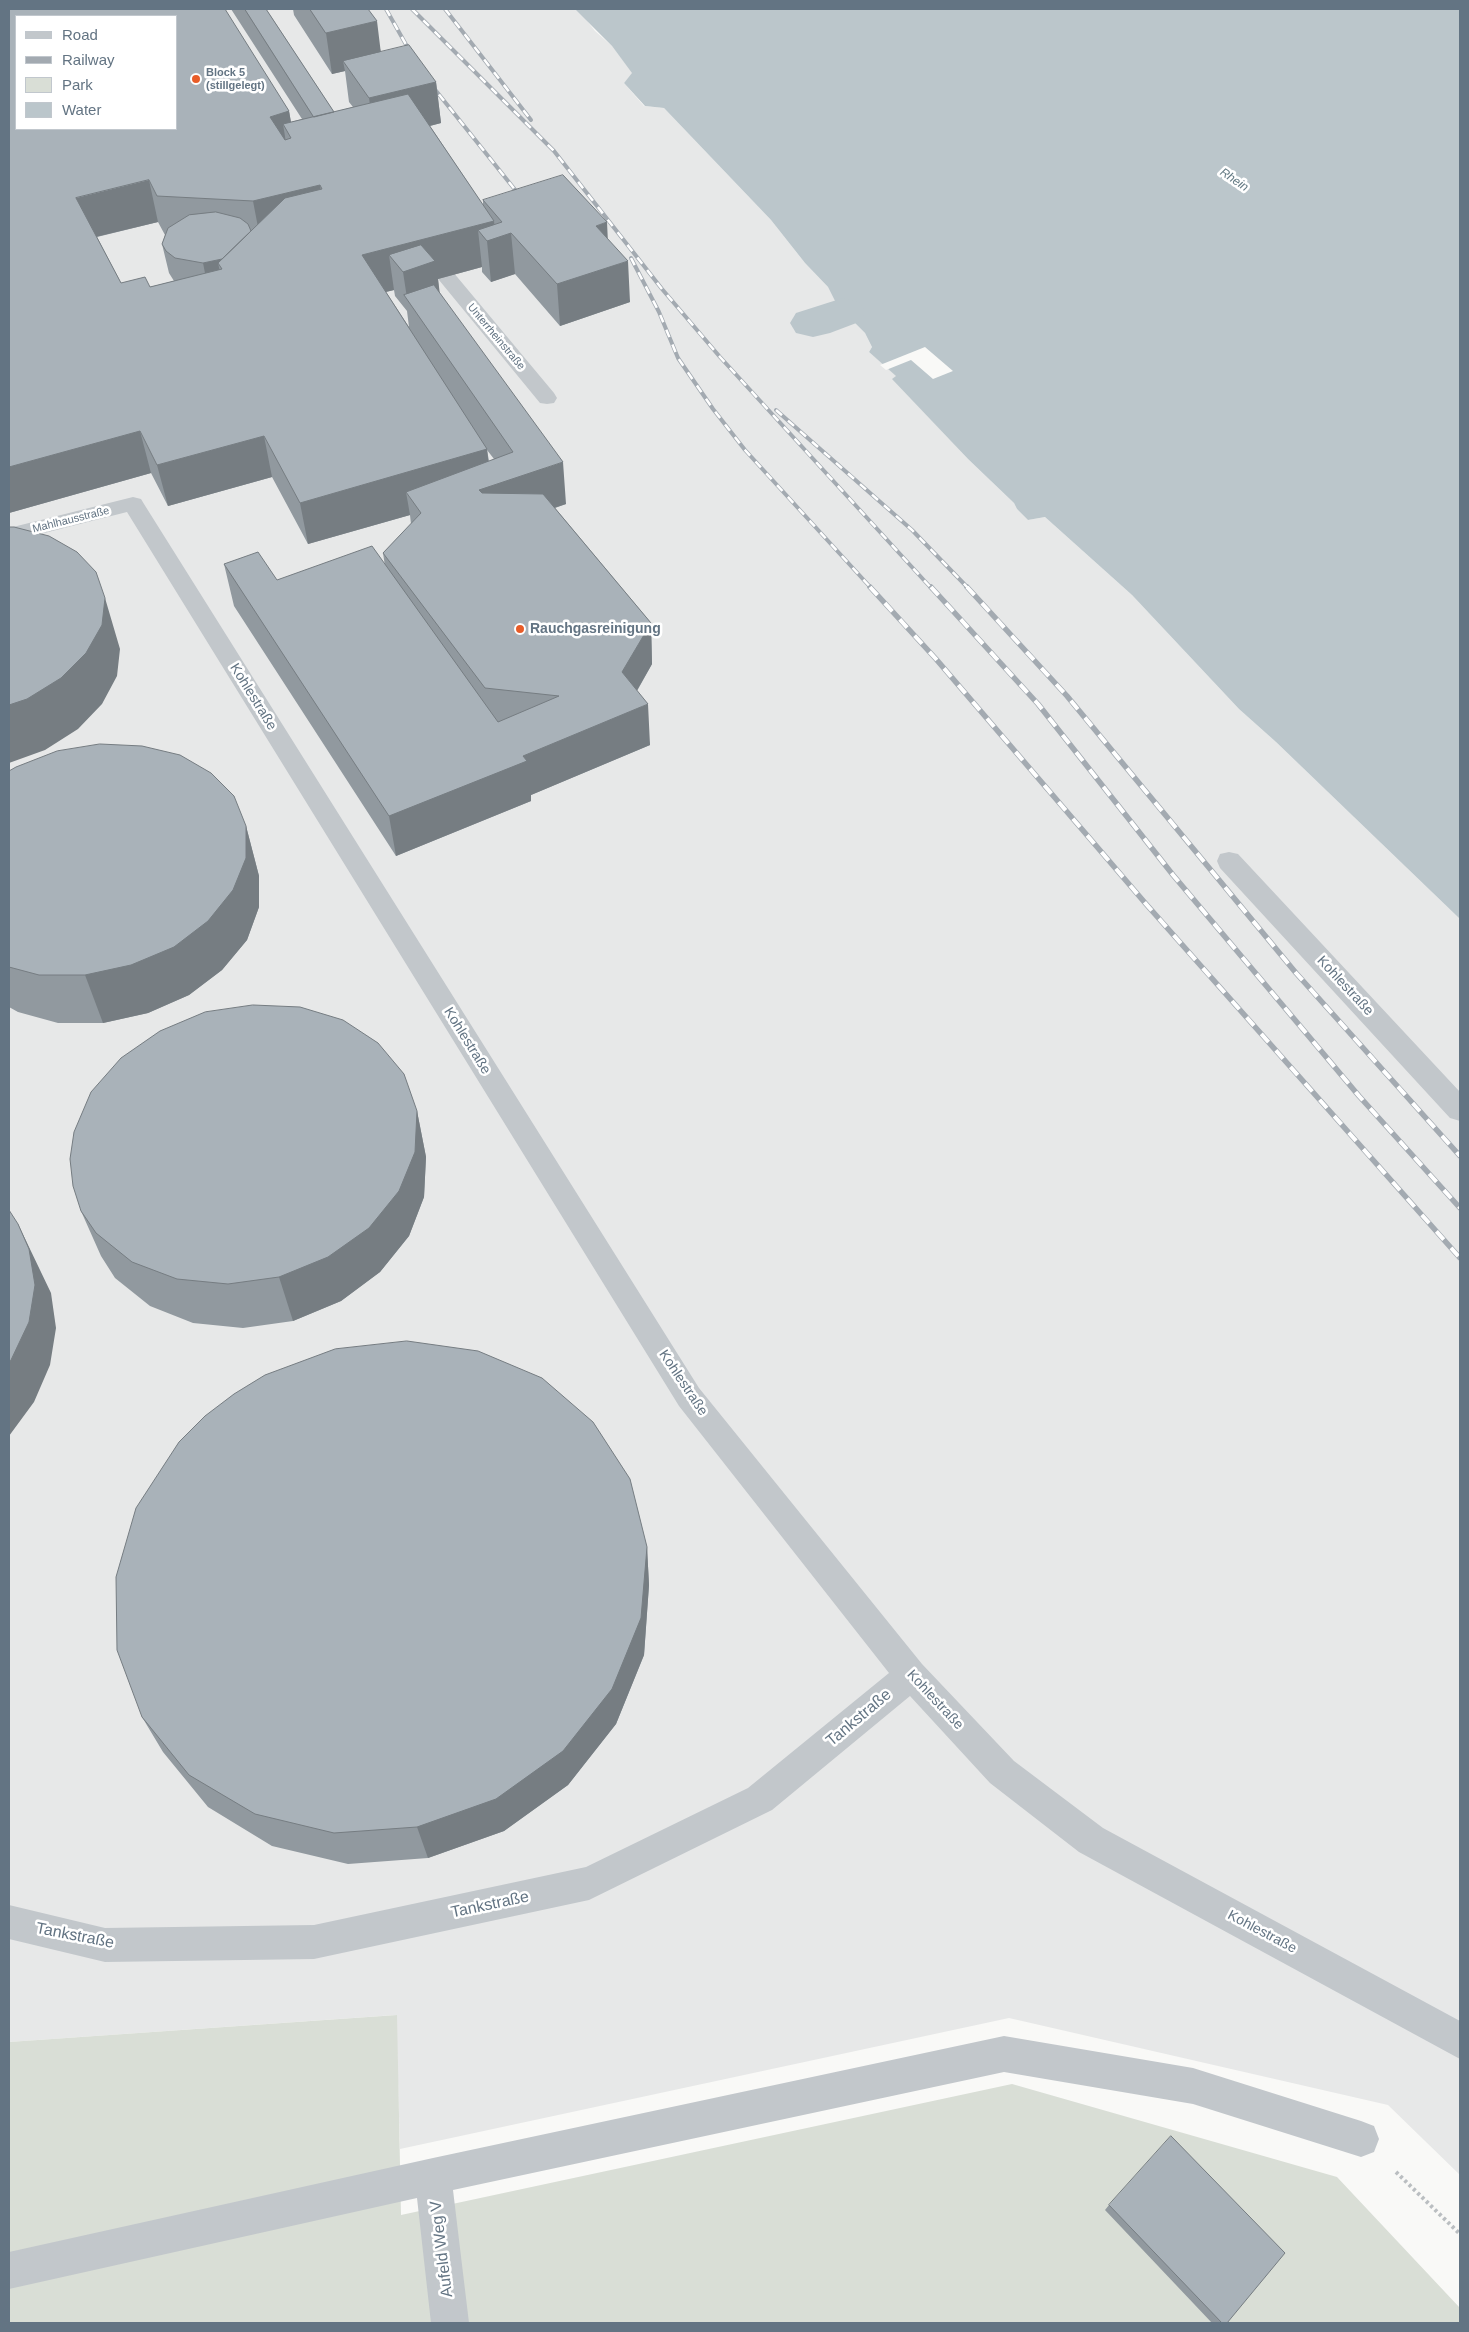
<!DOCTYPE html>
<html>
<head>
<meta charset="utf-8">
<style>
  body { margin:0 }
  #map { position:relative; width:1469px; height:2332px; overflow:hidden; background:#f9f9f7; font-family:Helvetica,sans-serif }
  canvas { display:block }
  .frame { position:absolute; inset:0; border:10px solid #637483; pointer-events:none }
  .legend { position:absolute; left:15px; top:15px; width:162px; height:115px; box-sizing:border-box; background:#fff; border:1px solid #c1c7cd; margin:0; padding:6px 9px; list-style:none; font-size:15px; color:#637483 }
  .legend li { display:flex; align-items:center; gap:10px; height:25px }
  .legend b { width:25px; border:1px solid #c1c7cd }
</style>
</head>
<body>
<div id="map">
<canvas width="1469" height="2332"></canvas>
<div class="frame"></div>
<ul class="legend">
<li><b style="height:6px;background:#c2c7cb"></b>Road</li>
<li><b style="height:6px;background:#a3aab1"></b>Railway</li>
<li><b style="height:14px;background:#d9ded6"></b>Park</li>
<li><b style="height:14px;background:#bbc6cb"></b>Water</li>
</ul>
</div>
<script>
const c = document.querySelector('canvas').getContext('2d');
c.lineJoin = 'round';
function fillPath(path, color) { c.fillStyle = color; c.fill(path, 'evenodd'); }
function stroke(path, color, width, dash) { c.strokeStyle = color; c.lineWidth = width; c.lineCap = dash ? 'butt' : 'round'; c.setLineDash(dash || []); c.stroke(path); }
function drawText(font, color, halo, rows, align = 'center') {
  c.font = font + ' Helvetica,sans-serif'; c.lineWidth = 5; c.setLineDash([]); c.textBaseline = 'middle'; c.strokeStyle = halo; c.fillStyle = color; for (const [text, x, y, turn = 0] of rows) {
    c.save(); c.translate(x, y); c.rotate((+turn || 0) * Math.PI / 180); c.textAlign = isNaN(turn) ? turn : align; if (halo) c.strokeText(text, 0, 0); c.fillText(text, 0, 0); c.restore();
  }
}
const built = new Path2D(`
  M9 9H578L595 31 612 46 633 73 624 83 644 106 664 108 771 220 805 263 828 287 837 305 865 333 872 347 869 352 897 376 893 379 968 459 1014 503 1017 509 1028 520 1045 517 1132 595 1239 709 1276 742 1460 919V2175L1388 2105 1009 2018 400 2149 396 2015 9 2042ZM16 16H176V129H16Z`);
const green = new Path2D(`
  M397 2015 401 2215 1012 2084 1337 2177 1460 2308V2323H9V2042Z`);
const water = new Path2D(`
  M575 9H1460V919L1276 742 1239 709 1132 595 1045 517 1028 520 1017 509 1014 503 968 459 892 379 896 376 869 352 872 347 865 333 837 305 828 287 805 263 771 220 664 108 645 106 624 83 632 73 612 46Z`);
const pier = new Path2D(`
  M925 347 953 371 933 379 911 360 886 370 880 365Z`);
const canal = new Path2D(`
  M843 298 859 302 866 312 859 322 830 333 813 337 796 333 790 323 796 313Z`);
const path = new Path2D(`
  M1396 2172 1460 2234`);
const minor = new Path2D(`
  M446 270 453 272 554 393 557 398 554 403 547 404 540 403 439 280 436 276 439 272Z
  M133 497 141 499 144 504 699 1388 922 1664 1014 1761 1103 1828 1460 2021V2059L1079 1852 990 1783 910 1696 772 1810 589 1900 314 1959 105 1962 9 1939V1905L105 1928 314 1925 586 1867 748 1788 889 1673 679 1406 127 512 9 542V528Z
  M1229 852 1238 854 1460 1092V1121L1450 1118 1220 868 1217 861 1220 854Z
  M1004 2036 1193 2068 1361 2121 1374 2126 1379 2139 1374 2152 1361 2157 1193 2104 1004 2072 453 2190 469 2323H431L417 2198 9 2289V2252L433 2158Z`);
const railFar1 = new Path2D(`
  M386 9 413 57
  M412 9 554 151 662 289 720 357 932 589
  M445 9 531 120
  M429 82 524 201
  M631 258 659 312 678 358 713 409 745 450 872 589
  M776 410 912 530 969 589`);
const rail = new Path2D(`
  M870 587 936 659 1146 904 1460 1258
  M931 587 1038 704 1173 875 1359 1096 1460 1208
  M967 587 1067 696 1296 973 1460 1156`);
const wall = new Path2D(`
  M9 9 289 111 291 122 302 119 231 9H266L334 112 353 107 349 102 345 71 332 74 294 15 293 9H368L381 52 436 82 441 123 430 126 483 205V200L608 239 630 302 560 326 515 274 491 282 482 272V267L438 279 439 292 566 504 555 508 651 623 652 664 637 691 650 745 531 795V801L396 856 234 606 224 564 277 580 385 566 383 553 411 524 410 515 308 544 272 477 168 506 151 473 9 513ZM158 222 165 235 162 244 169 273 174 281 150 287 121 283 97 237ZM394 290 395 296 407 311 409 327 386 292ZM487 450 494 459 489 461Z
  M9 771 246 826 259 876V907L247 940 222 970 189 995 148 1013 103 1023H58L18 1012 9 1007Z
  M417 1111 426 1157 424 1197 409 1236 380 1272 341 1301 293 1321 243 1328 193 1323 150 1306 115 1278 101 1256 81 1211Z
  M647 1547 649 1585 644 1655 616 1724 568 1785 504 1831 428 1858 348 1864 272 1846 208 1807 163 1752 142 1717Z
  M1109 2205 1227 2323H1212L1105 2210Z`);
const shadedWall = new Path2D(`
  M377 21 382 62 343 61 345 71 332 74 326 33Z
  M436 82 441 123 375 140 369 98Z
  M289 111 296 152 291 138 283 124 288 155 270 117Z
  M149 180 158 222 87 239 76 198Z
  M320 185 326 227 261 243 253 201Z
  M494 221 496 238 511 233 515 274 491 282 487 241 478 230 482 267 438 279 441 303 407 298 403 272 389 255 394 290 368 296 362 255Z
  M607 222 609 264 596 226Z
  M233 257 222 269 218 263 224 289 209 293 203 263Z
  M628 261 630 302 560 326 557 284Z
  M140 431 151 473 9 513V467Z
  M264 436 272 477 168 506 157 465Z
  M487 449 491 486 563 462 566 504 484 531 406 492 410 515 308 544 300 503Z
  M105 598 120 649 117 676 102 704 78 729 45 750 9 763V705Z
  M651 623 652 664 624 713 622 672Z
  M648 704 650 745 531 795V801L396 856 389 816 523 756Z
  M246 826 259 876V907L247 940 222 970 189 995 148 1013 103 1023 85 975Z
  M417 1111 426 1157 424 1197 409 1236 380 1272 341 1301 293 1321 279 1277Z
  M18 1224 51 1293 56 1328 50 1365 34 1402 9 1436V1363Z
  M647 1547 649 1585 644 1655 616 1724 568 1785 504 1831 428 1858 417 1827Z`);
const building = new Path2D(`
  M9 9H225L289 111 270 117 285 140 291 138 283 124 408 94 494 221 362 255 487 449 300 503 264 436 157 465 140 431 9 467ZM16 16H176V129H16ZM149 180 157 196 253 201 320 185 322 189 285 198 218 263 222 269 150 287 145 277 121 283 76 198Z
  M245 9H266L334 112 314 117Z
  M310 9H368L377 21 326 33Z
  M409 45 436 82 369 98 343 61Z
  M563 175 607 222 596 226 628 261 557 284 511 233 487 241 478 230 502 222 483 200Z
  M216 212 240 218 248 224 251 231 222 259 203 263 175 258 166 251 162 244 168 228 189 215Z
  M421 245 435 261 403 272 389 255Z
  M434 285 563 462 479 490 482 493 543 494 651 623 622 672 648 704 523 756 527 761 389 816 224 564 258 552 277 580 372 546 498 722 559 696 485 688 383 553 421 513 406 492 513 452 404 295Z
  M9 527H14L49 536 77 552 96 572 105 598 102 625 86 653 61 678 27 699 9 705Z
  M100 744 142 746 180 755 211 773 234 796 246 826V858L233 890 208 921 174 947 131 965 85 975H39L9 967V771L16 767 57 751Z
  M253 1005 300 1007 343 1020 378 1043 404 1074 417 1111 415 1152 399 1191 369 1228 328 1257 279 1277 228 1284 177 1279 132 1262 96 1233 81 1211 73 1186 70 1159 74 1132 91 1092 121 1058 160 1031 205 1012Z
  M9 1210 18 1224 29 1249 35 1285 29 1322 11 1360 9 1363Z
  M407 1341 478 1351 542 1378 593 1422 630 1479 647 1547 641 1618 612 1689 563 1751 496 1799 417 1827 334 1833 255 1814 189 1775 142 1717 117 1650 116 1577 136 1508 179 1442 205 1416 234 1394 265 1375 335 1349Z
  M1171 2136 1285 2253 1227 2323H1222L1109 2205Z`);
const markers = [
  [196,79,5,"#e85c28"],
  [520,629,5,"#e85c28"]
];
const farPoinames = [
  ["Block 5",206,73],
  ["(stillgelegt)",206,86]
];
const farStreetnames = [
  ["Unterrheinstraße",496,337,50],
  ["Mahlhausstraße",71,520,-14]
];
const farWaternames = [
  ["Rhein",1234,180,34]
];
const poiNames = [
  ["Rauchgasreinigung",530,629]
];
const streetNames = [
  ["Kohlestraße",253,697,58],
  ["Kohlestraße",1345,986,47],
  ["Kohlestraße",467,1041,58],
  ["Kohlestraße",683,1383,56],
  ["Kohlestraße",935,1700,47],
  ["Kohlestraße",1262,1932,28]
];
const nearStreetnames = [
  ["Tankstraße",859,1718,-40],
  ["Tankstraße",490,1905,-12],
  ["Tankstraße",75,1936,11],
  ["Aufeld Weg V",442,2249,-97]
];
fillPath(built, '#e7e8e8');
fillPath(green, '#d9ded6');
fillPath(water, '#bbc6cb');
fillPath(pier, '#f9f9f7');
fillPath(canal, '#bbc6cb');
stroke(path, '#babec1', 4, [3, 3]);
fillPath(minor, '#c2c7cb');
stroke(railFar1, '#a3aab1', 4);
stroke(rail, '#a3aab1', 5.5);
stroke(railFar1, '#fff', 2.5, [8]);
stroke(rail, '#fff', 4, [11]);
fillPath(wall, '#91999f');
fillPath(shadedWall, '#767d82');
fillPath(building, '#a9b2b9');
stroke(building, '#767d82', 1);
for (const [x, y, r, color] of markers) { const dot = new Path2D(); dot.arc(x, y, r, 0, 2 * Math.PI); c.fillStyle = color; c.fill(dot); stroke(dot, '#fff', 2); }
drawText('bold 11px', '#637483', '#fff', farPoinames, 'left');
drawText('11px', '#637483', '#fff', farStreetnames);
drawText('italic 12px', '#637a83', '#fff', farWaternames);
drawText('bold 14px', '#637483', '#fff', poiNames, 'left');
drawText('14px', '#637483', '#fff', streetNames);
drawText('16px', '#637483', '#fff', nearStreetnames);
</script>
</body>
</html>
